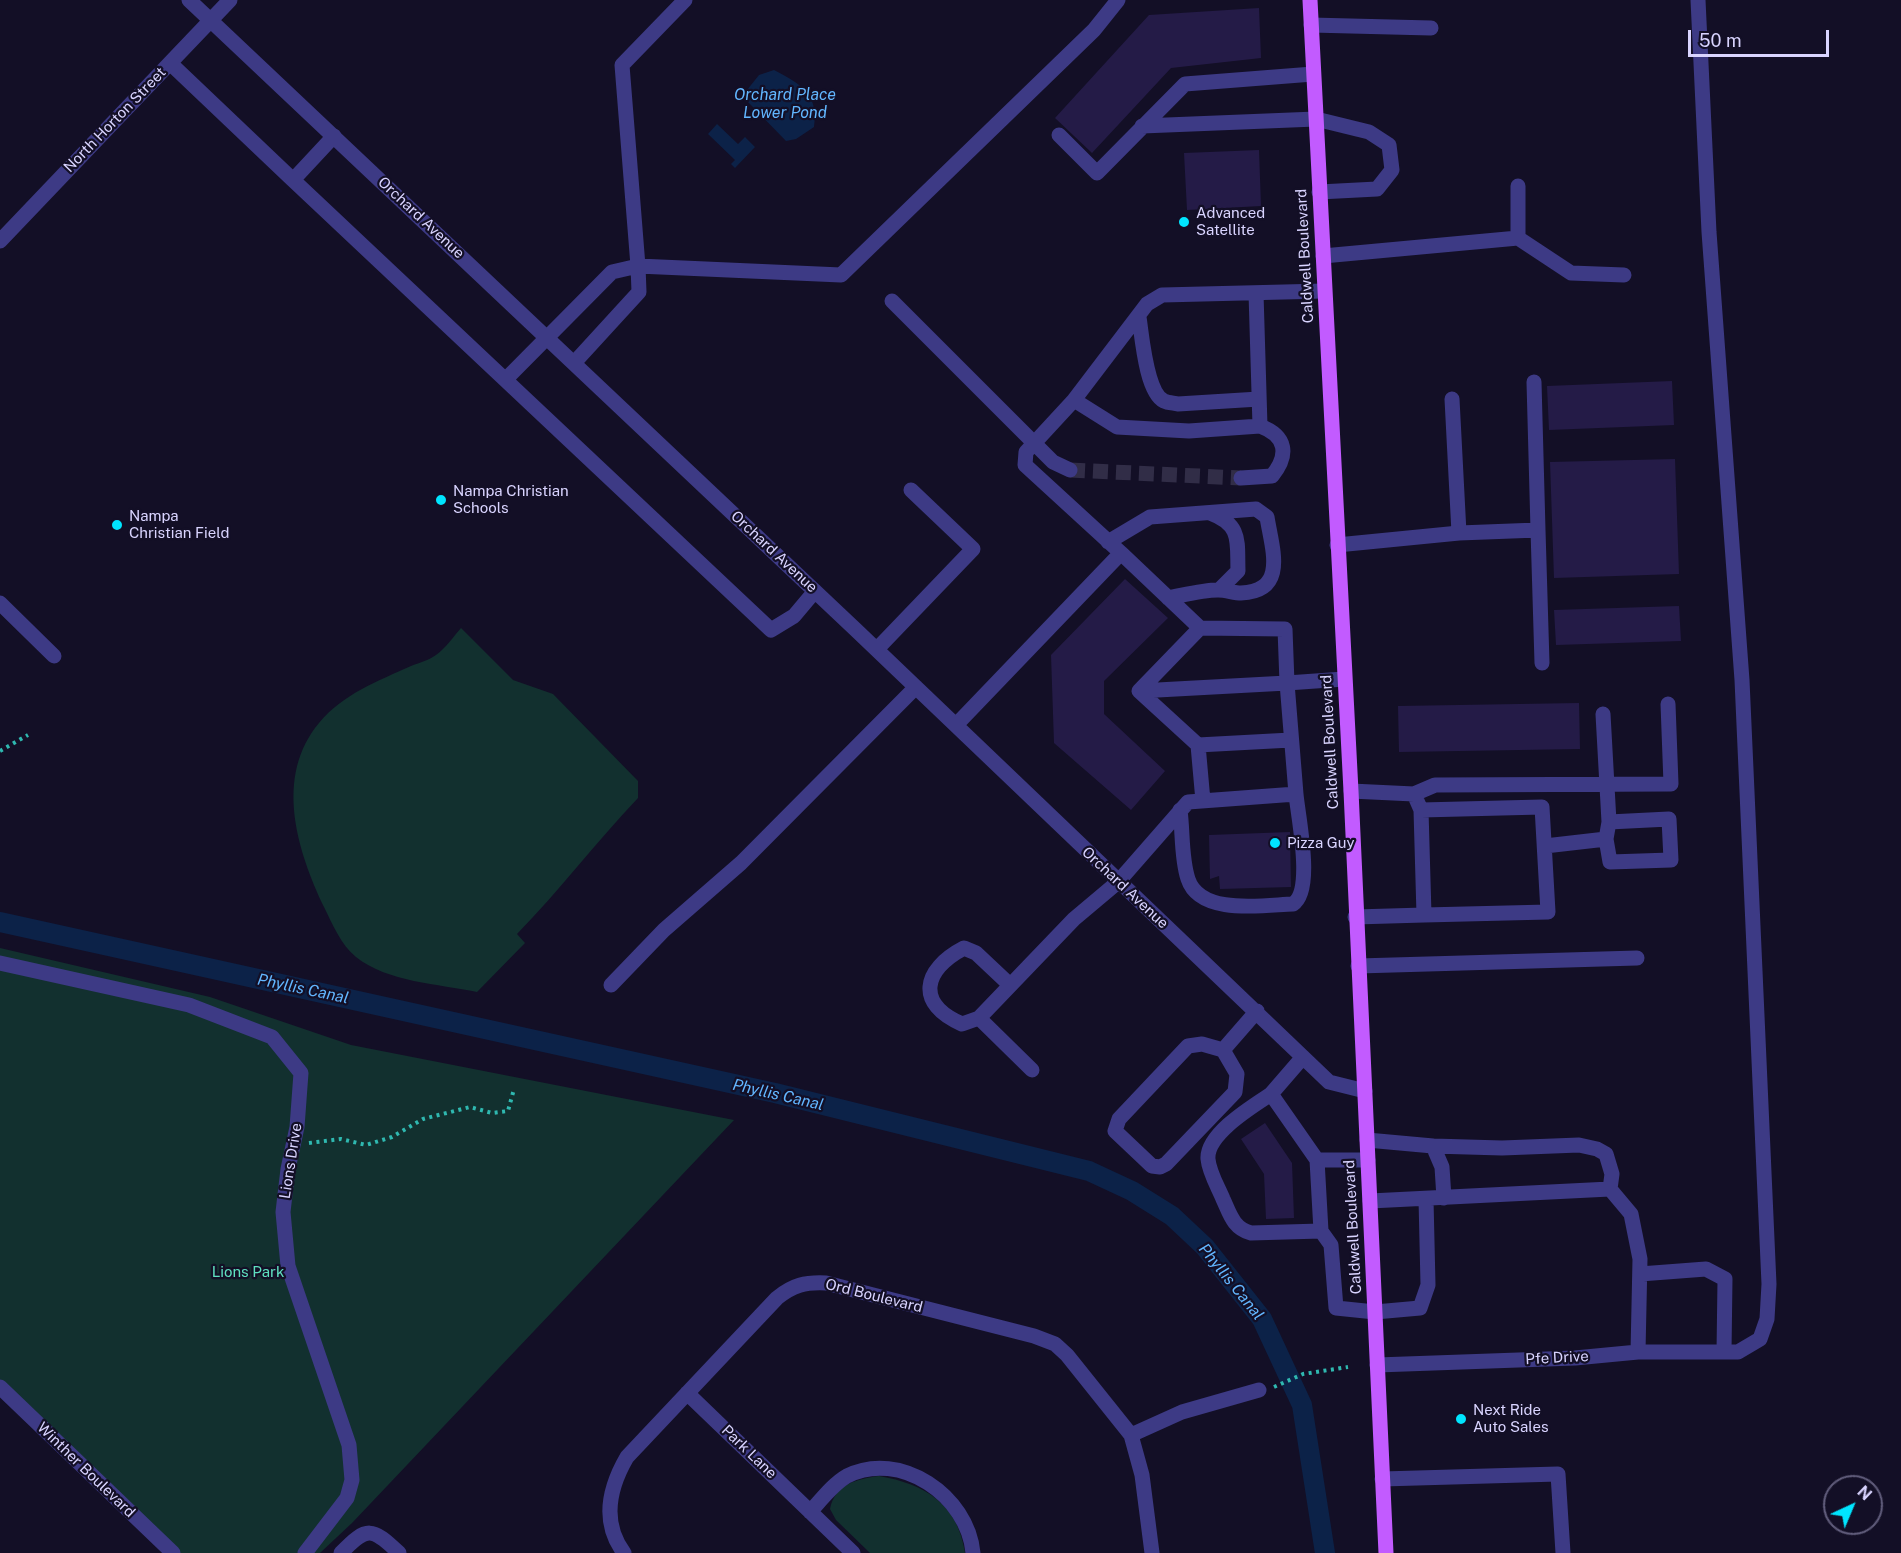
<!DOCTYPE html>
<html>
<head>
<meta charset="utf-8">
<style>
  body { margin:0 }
  #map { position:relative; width:1901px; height:1553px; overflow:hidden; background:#130f26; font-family:"Public Sans",sans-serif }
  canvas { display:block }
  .north { position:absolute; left:1823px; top:1475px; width:60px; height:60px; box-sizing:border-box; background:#130f26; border:2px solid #625e7d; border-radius:50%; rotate:44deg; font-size:16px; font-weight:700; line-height:24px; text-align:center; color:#d9d4ff }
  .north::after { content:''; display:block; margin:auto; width:21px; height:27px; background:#00e5ff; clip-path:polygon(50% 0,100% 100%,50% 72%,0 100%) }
  .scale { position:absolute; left:1688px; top:30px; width:141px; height:27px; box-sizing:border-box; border:3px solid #d9d4ff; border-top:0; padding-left:8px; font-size:18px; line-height:21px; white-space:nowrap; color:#d9d4ff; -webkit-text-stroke:4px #130f26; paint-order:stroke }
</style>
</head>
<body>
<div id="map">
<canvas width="1901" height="1553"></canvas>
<div class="north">N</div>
<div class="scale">50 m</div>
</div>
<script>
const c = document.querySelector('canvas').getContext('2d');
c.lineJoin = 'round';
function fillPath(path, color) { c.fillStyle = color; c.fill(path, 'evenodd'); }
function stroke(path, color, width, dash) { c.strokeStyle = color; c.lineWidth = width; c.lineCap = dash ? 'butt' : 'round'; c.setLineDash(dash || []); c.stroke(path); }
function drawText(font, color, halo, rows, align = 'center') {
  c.font = font + ' "Public Sans",sans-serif'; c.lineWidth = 4.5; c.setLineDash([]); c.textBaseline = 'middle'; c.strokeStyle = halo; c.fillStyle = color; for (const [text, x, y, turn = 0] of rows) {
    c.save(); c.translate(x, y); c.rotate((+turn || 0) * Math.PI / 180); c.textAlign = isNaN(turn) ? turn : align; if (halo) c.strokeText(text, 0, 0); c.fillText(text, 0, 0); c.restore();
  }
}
const green = new Path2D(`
  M461 628 513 680 553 694 638 781V798C596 842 560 890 517 934L525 943 477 992C439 984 387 982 356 957 341 945 332 923 324 907 297 850 274 777 319 723 343 694 378 681 411 666 419 663 429 660 436 655 446 648 453 637 461 628Z
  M0 948 210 997 351 1045 734 1120 352 1523 320 1553H173L0 1384Z
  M879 1476C925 1484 958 1504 965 1553H870L836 1520 830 1509C835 1484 857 1479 879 1476Z`);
const water = new Path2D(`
  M774 70C800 84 819 93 814 127L796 139 786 141 748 102 747 90 759 75Z
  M717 124 738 144 745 137 755 147 735 168 731 164 735 160 708 134Z`);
const canal = new Path2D(`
  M0 922 775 1093 1089 1171 1132 1191 1172 1216 1205 1247 1262 1319 1302 1405 1325 1553`);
const building = new Path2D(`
  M1259 8 1261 58 1171 68 1092 153 1055 118 1149 15Z
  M1259 150 1261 206 1187 210 1184 153Z
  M1672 381 1674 425 1549 430 1547 386Z
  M1675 459 1679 574 1554 578 1550 462Z
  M1125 579 1168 618 1104 681V714L1165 771 1131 810 1054 743 1051 655Z
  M1679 606 1681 641 1556 645 1554 610Z
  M1579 703 1580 749 1399 752 1398 706Z
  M1290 832 1291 887 1220 889 1219 876 1210 879 1209 835Z
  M1265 1123 1292 1163 1294 1218 1266 1219 1264 1174 1241 1139Z`);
const minorTunnel = new Path2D(`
  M1070 470 1241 478`);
const path = new Path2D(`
  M0 751 28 735
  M309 1143 341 1139 366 1145 392 1137 423 1119 470 1107 492 1113 508 1111 514 1089
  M1274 1387 1303 1374 1348 1367`);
const minor = new Path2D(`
  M189 0 855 629 1329 1082 1365 1091
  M685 0 622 65 638 266 841 275 1094 30 1118 0
  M1311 25 1431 28
  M170 63 293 180
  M1142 126 1316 119 1369 132 1389 145 1392 170 1377 189 1319 192
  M1059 135 1097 173 1185 84 1313 74
  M334 136 293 180 771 630 794 616 815 591
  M1518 186V238
  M0 241 230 0
  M1323 256 1518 238 1571 273 1624 275
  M892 301 1053 462 1070 470
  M1139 317C1142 336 1146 392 1164 401 1168 403 1174 403 1178 404L1259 399
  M506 379 612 272 638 266 639 292 574 363
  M1074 400 1117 427 1189 431 1260 426
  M1241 478 1272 476C1289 455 1287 436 1260 426L1256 293
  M1210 513C1242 525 1237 541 1238 571L1219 590
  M1538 530 1542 663
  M1459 533 1538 530 1534 382
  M1108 542 1150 517 1256 509 1267 517C1272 549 1288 591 1241 593 1234 593 1226 590 1218 590 1202 590 1184 595 1168 598
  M1337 545 1459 533 1452 399
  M1121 553 1025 465 1026 452 1074 400 1147 304 1162 295 1324 291
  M0 603 54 656
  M1200 628 1285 629 1287 683 1139 691Z
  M877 649 973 549 911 490
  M1139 691 1198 745 1291 740
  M1603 714 1609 822 1606 839 1610 862 1671 860 1669 819 1609 822
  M956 725 1121 553 1200 628
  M1198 745 1203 801
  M1351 791 1414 794 1421 810 1424 915 1355 917
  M1414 794 1435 785 1671 784 1668 704
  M1180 810C1183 832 1181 858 1188 879 1200 916 1264 905 1293 904 1314 891 1298 817 1296 794
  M1421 810 1542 807 1548 912 1424 915
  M1545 846 1606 839
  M0 963 189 1005 272 1037 301 1073 297 1127 288 1169 283 1212 288 1266 349 1445 352 1480 347 1498 305 1553
  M1358 966 1637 958
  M611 985 664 930 741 863 916 687
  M979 1018 962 1024C916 1004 922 970 964 948L976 953 1010 985
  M1223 1050 1202 1044 1188 1046 1119 1119 1115 1131 1152 1166 1160 1167 1166 1164 1235 1092 1237 1074 1223 1050 1257 1011
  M1303 1057 1271 1094 1317 1160H1368
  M1032 1070 979 1018 1074 919 1118 882 1188 802 1296 794 1287 683 1344 679
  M1271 1094C1253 1106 1206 1134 1208 1159 1209 1172 1218 1187 1223 1199 1230 1214 1233 1228 1251 1233L1321 1231
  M1367 1140 1433 1146 1442 1167 1444 1198
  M1317 1160 1321 1231 1331 1245 1336 1308 1375 1312 1420 1308 1428 1285 1426 1199
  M1610 1189 1631 1214 1640 1259 1638 1352
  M1370 1201 1610 1189 1612 1174 1606 1154 1597 1149 1579 1145 1502 1148 1433 1146
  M1640 1274 1706 1269 1725 1279 1724 1352
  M1377 1365 1575 1358 1638 1352H1738L1760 1339 1767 1319 1769 1284 1742 680 1709 232 1698 0
  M0 1387 173 1553
  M687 1393 853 1553
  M1131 1435 1182 1412 1259 1390
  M1382 1479 1558 1474 1563 1553
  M810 1512C821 1500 833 1484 847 1476 900 1449 968 1496 973 1553
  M341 1553C367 1526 372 1527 399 1553
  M624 1553C601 1522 609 1488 627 1457L777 1298C793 1285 805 1282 826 1283L1034 1336 1055 1344 1067 1355 1131 1435 1142 1475 1152 1553`);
const major = new Path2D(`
  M1310 0 1351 791 1386 1553`);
const markers = [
  [1184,222,6,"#00e5ff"],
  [441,500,6,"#00e5ff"],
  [117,525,6,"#00e5ff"],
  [1275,843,6,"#00e5ff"],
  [1461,1419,6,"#00e5ff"]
];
const streetNames = [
  ["North Horton Street",115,120,-46],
  ["Orchard Avenue",421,218,43],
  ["Caldwell Boulevard",1305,256,-93],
  ["Orchard Avenue",774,552,43],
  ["Caldwell Boulevard",1330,742,-93],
  ["Orchard Avenue",1125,888,43],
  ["Lions Drive",291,1161,-81],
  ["Caldwell Boulevard",1353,1227,-93],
  ["Ord Boulevard",874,1296,14],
  ["Pfe Drive",1557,1358,-3],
  ["Park Lane",749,1452,44],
  ["Winther Boulevard",86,1470,44]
];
const poiNames = [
  ["Advanced",1196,213],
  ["Satellite",1196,230],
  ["Nampa Christian",453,491],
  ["Schools",453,508],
  ["Nampa",129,516],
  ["Christian Field",129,533],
  ["Pizza Guy",1287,843],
  ["Next Ride",1473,1410],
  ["Auto Sales",1473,1427]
];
const parkNames = [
  ["Lions Park",248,1272]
];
const waterNames = [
  ["Orchard Place",785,95],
  ["Lower Pond",785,113],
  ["Phyllis Canal",303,989,12],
  ["Phyllis Canal",778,1095,13],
  ["Phyllis Canal",1231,1282,51]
];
fillPath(green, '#12302f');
fillPath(water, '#0c2248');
stroke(canal, '#0c2248', 20);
fillPath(building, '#241b47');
stroke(minorTunnel, '#312d47', 15, [15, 8]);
stroke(path, '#2fb8b0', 4, [3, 4.5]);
stroke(minor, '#3d3a85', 15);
stroke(major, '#c25bff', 15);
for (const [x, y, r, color] of markers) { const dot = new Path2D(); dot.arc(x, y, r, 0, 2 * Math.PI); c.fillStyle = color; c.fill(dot); stroke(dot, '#130f26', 2); }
drawText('15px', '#d9d4ff', '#130f26', streetNames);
drawText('15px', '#d9d4ff', '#130f26', poiNames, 'left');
drawText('15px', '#5fe0c0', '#130f26', parkNames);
drawText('italic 16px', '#62b6ff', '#130f26', waterNames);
</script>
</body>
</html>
